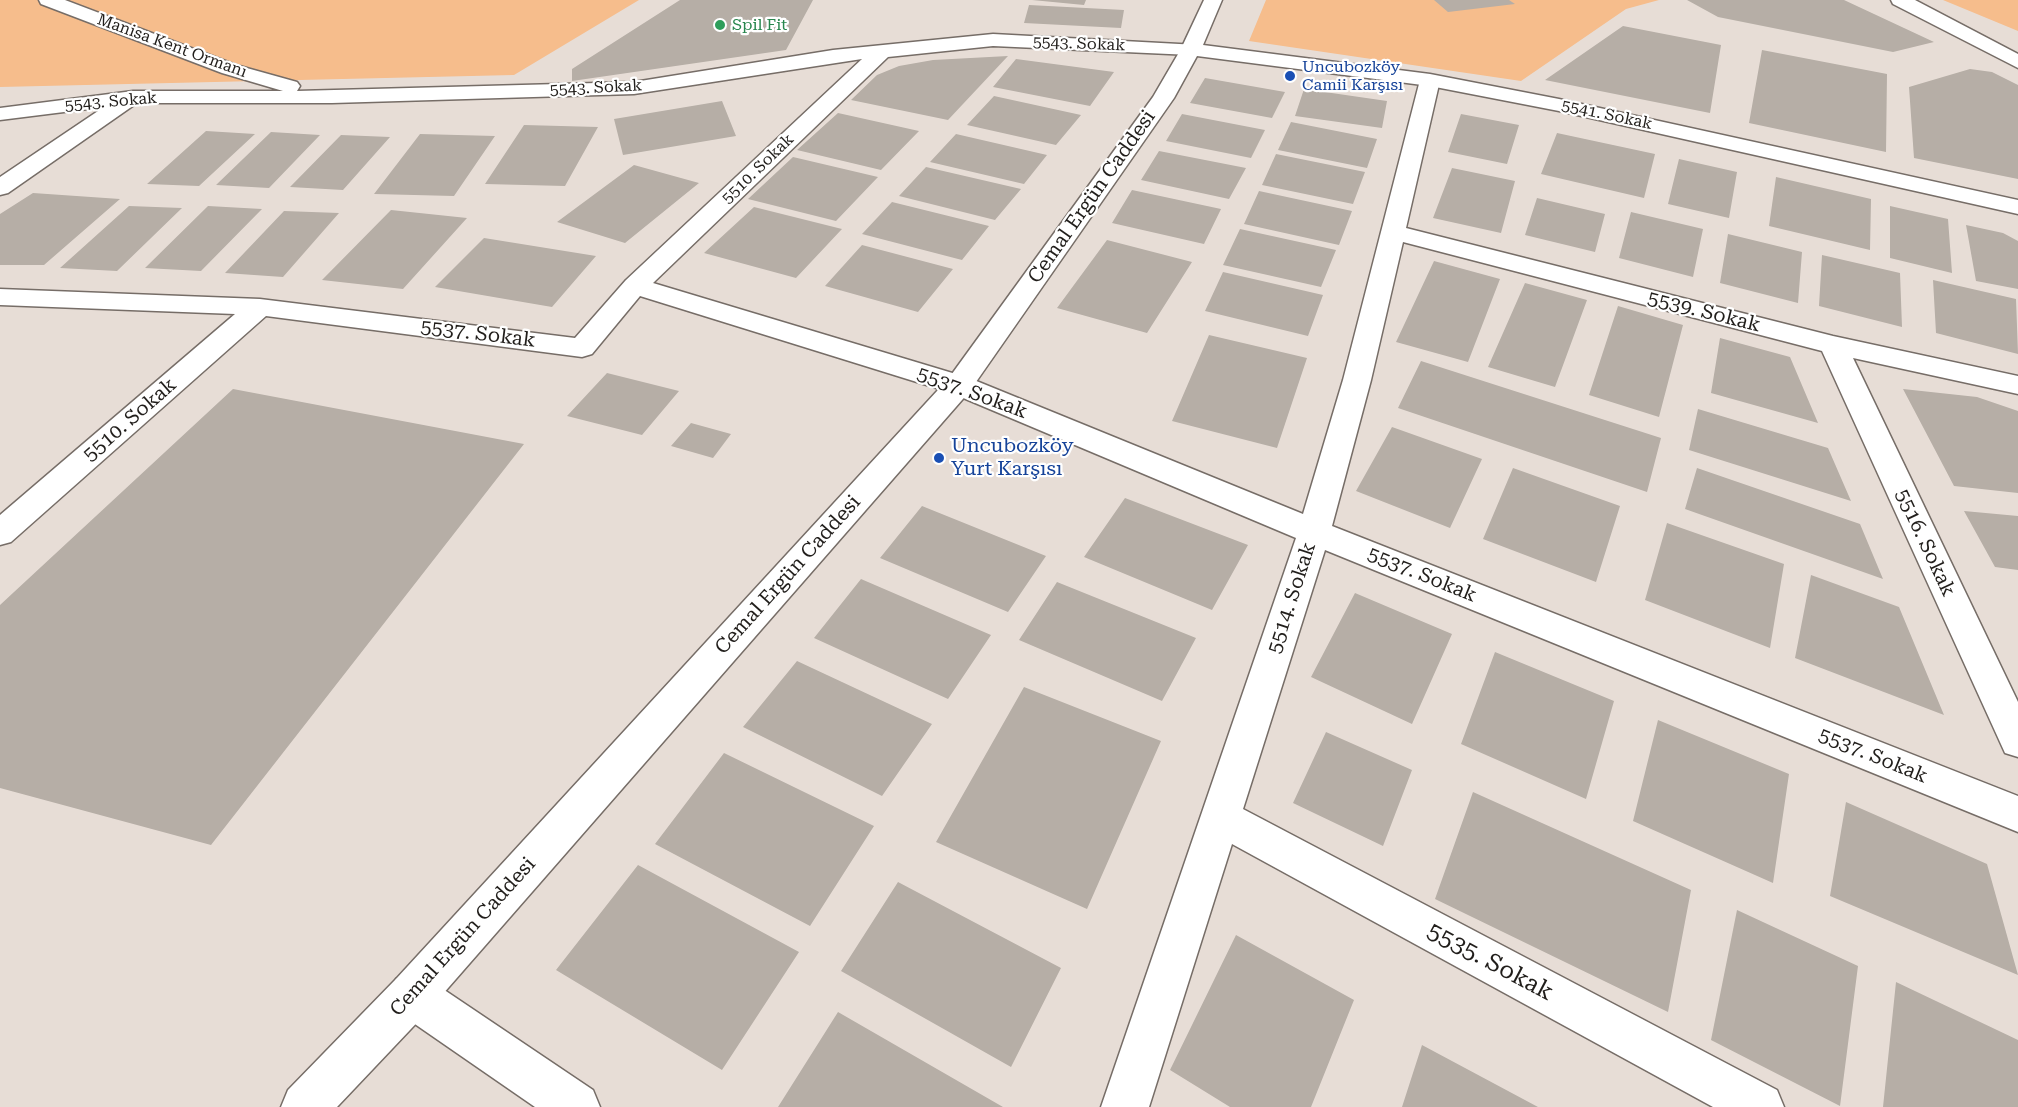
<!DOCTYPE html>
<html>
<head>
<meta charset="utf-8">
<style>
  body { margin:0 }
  canvas { display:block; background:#e7ddd6 }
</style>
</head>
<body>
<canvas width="2018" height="1107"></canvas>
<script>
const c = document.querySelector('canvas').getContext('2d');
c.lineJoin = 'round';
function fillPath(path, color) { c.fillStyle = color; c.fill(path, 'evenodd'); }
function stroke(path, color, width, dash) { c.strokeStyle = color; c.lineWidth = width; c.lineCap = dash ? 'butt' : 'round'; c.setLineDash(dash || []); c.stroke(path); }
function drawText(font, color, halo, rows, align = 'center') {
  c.font = font + ' "Roboto Serif",serif'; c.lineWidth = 4.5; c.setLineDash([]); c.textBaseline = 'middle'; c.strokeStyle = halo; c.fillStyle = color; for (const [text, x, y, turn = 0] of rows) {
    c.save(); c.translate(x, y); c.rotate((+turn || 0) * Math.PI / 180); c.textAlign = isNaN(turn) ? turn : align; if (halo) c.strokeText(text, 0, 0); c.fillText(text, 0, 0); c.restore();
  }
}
const green = new Path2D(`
  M0 0H639L514 75 0 87Z
  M1266 0H1659L1626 9 1521 81 1249 41Z
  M1943 0H2018V31Z`);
const building = new Path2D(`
  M680 0H813L786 50 572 81V69Z
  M1032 0H1086L1084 5Z
  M1434 0H1509L1515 4 1448 12Z
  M1687 0H1844L1934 42 1893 52 1718 17Z
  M1029 5 1124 10 1121 28 1024 23Z
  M1623 26 1721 45 1710 113 1545 80Z
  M1762 50 1887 74 1886 152 1749 123Z
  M1008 56 948 120 851 100 877 75 899 66 933 60Z
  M1016 59 1114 72 1090 106 993 87Z
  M1970 69 1992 72 2018 85V179L1914 158 1909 87Z
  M1205 78 1285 92 1272 118 1190 103Z
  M1304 89 1387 101 1382 128 1295 116Z
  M994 96 1081 115 1056 145 967 125Z
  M722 101 736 136 623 155 614 119Z
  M838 113 919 131 881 170 797 150Z
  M1182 114 1265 130 1251 158 1166 141Z
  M1461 114 1519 125 1507 164 1448 152Z
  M1291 122 1377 139 1367 168 1278 150Z
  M524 125 598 127 565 186 485 184Z
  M206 131 255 134 199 186 147 184Z
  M271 132 320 135 269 188 216 185Z
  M1557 133 1655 154 1644 198 1541 174Z
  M420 134 495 136 454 196 374 194Z
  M956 134 1047 155 1024 184 930 162Z
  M341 135 390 137 343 190 290 187Z
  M1159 151 1246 168 1229 199 1141 180Z
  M1276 154 1365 172 1353 204 1262 185Z
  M793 157 878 177 836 221 748 199Z
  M1679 159 1737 172 1729 218 1668 204Z
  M634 165 699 183 625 243 557 222Z
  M926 167 1021 189 995 220 899 196Z
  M1452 168 1515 181 1501 233 1433 218Z
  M1776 177 1871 199 1870 250 1769 226Z
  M1132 190 1221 209 1204 244 1112 223Z
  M1259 191 1352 211 1339 245 1244 224Z
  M33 193 120 199 44 265H0V214Z
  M1537 198 1605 214 1595 252 1525 235Z
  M892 202 989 226 962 260 862 234Z
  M129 206 182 208 117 271 60 268Z
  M208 206 262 209 201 271 145 268Z
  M1890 206 1948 219 1952 273 1890 258Z
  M754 207 842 229 796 278 704 253Z
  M391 210 467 218 403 289 322 280Z
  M284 211 339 213 283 277 225 273Z
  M1631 212 1703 229 1693 277 1619 258Z
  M1966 225 2003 233 2018 241V289L1976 281Z
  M1240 229 1336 250 1321 287 1223 265Z
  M1728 234 1802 252 1798 303 1720 283Z
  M484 238 596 256 552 307 435 287Z
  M1107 240 1192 262 1147 333 1057 308Z
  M862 245 953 269 918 312 825 286Z
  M1822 255 1900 273 1902 327 1819 306Z
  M1434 261 1500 279 1468 362 1396 342Z
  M1223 272 1323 295 1308 336 1205 311Z
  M1933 280 2016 299 2018 354 1936 333Z
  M1525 283 1587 300 1555 387 1488 367Z
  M1618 306 1683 325 1659 417 1589 395Z
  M1209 335 1307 358 1277 448 1172 421Z
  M1720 338 1790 357 1818 423 1711 393Z
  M1421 361 1661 438 1647 492 1398 408Z
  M607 373 679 391 642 435 567 416Z
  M233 389 524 444 211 845 0 788V605Z
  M1903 389 1977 397 2018 411V493L1954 486Z
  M1698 409 1828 448 1851 501 1689 450Z
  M691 423 731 434 713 458 671 446Z
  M1392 427 1482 459 1450 528 1356 491Z
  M1513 468 1620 506 1596 582 1483 539Z
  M1697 468 1860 524 1883 579 1685 509Z
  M1125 498 1248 545 1212 610 1084 557Z
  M922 506 1046 556 1008 612 880 558Z
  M1964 511 2018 516V570L1995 567Z
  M1667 523 1784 564 1770 648 1645 600Z
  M1811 575 1899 607 1944 715 1795 658Z
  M861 579 991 635 948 699 814 638Z
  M1057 582 1196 638 1162 701 1019 640Z
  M1355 593 1452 634 1412 724 1311 677Z
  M1495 652 1614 701 1586 799 1461 744Z
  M797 661 932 724 882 796 743 727Z
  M1024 687 1161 741 1087 909 936 842Z
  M1658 720 1789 774 1773 883 1633 821Z
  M1326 732 1412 770 1383 846 1293 803Z
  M724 753 874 826 810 926 655 844Z
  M1473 792 1691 890 1668 1012 1435 899Z
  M1846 802 1987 864 2018 975 1830 896Z
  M638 865 799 952 722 1070 556 970Z
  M898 882 1061 968 1011 1067 841 971Z
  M1737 910 1858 966 1840 1106 1711 1040Z
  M1236 935 1354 1000 1311 1107H1230L1170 1070Z
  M1896 982 2018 1040V1107H1883Z
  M838 1012 1003 1107H778Z
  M1422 1045 1538 1107H1402Z`);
const minor = new Path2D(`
  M39 0H65L236 65 297 82 300 86 297 91 634 82 833 50 993 34 1198 45 1201 49 1198 53 1191 55 993 46 888 57 653 283 969 378 1303 514 1343 380 1420 80 1423 76H1437L1440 80 1406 228 1833 336 2018 376V394L1853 358 2018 702V757L2005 753 1822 351 1403 242 1371 380 1332 526 2018 796V832L1325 550 1243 809 1777 1090 1784 1107H1713L1232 844 1149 1107H1101L1296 538 949 392 640 296 592 354 582 357 266 316 11 542 0 545V515L235 314 0 305V289L260 299 575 338 626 280 862 59 634 94 332 103H137L8 193 0 195V177L104 107 0 120V108L133 91H283L222 73 41 4Z
  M1891 0H1915L2018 54V68L1893 4Z
  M412 973 428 979 593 1090 600 1107H535L396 1011 390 995 396 979Z`);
const tertiary = new Path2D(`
  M1204 0H1222L1203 45 1430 74 1559 99 2018 200V214L1559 111 1430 86 1197 56 1174 98 969 392 428 1011 337 1107H281L288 1090 396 979 949 378 1153 97 1181 49Z`);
const markers = [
  [720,25,6,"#2e9e5b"],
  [1290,76,6,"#1a4fb4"],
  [939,458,6,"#1a4fb4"]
];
const farLeisurenames = [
  ["Spil Fit",732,25]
];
const farStreetnames = [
  ["5543. Sokak",1079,44,2],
  ["Manisa Kent Ormanı",172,46,20],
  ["5543. Sokak",596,88,-3],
  ["5543. Sokak",111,102,-5],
  ["5541. Sokak",1607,115,12],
  ["5510. Sokak",758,169,-44]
];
const farTransitnames = [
  ["Uncubozköy",1302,67],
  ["Camii Karşısı",1302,85]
];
const streetNames = [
  ["Cemal Ergün Caddesi",1092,197,-55],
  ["5539. Sokak",1704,312,14],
  ["5537. Sokak",478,334,7],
  ["5537. Sokak",972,393,20],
  ["5510. Sokak",130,420,-41],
  ["5516. Sokak",1925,543,65],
  ["Cemal Ergün Caddesi",788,575,-48],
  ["5537. Sokak",1422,575,22],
  ["5514. Sokak",1292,598,-72],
  ["5537. Sokak",1873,756,22],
  ["Cemal Ergün Caddesi",463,937,-48]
];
const transitNames = [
  ["Uncubozköy",951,446],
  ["Yurt Karşısı",951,469]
];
const nearStreetnames = [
  ["5535. Sokak",1490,962,28]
];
fillPath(green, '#f6bd8c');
fillPath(building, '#b6aea6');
stroke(minor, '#766d67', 3);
stroke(tertiary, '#766d67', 3);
fillPath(minor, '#fff');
fillPath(tertiary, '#fff');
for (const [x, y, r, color] of markers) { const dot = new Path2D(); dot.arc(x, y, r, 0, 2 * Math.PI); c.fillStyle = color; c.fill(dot); stroke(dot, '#fff', 2); }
drawText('16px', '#27864d', '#fff', farLeisurenames, 'left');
drawText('16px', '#211e1b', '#fff', farStreetnames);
drawText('16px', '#164399', '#fff', farTransitnames, 'left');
drawText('20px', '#211e1b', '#fff', streetNames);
drawText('20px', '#164399', '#fff', transitNames, 'left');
drawText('24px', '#211e1b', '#fff', nearStreetnames);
</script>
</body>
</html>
